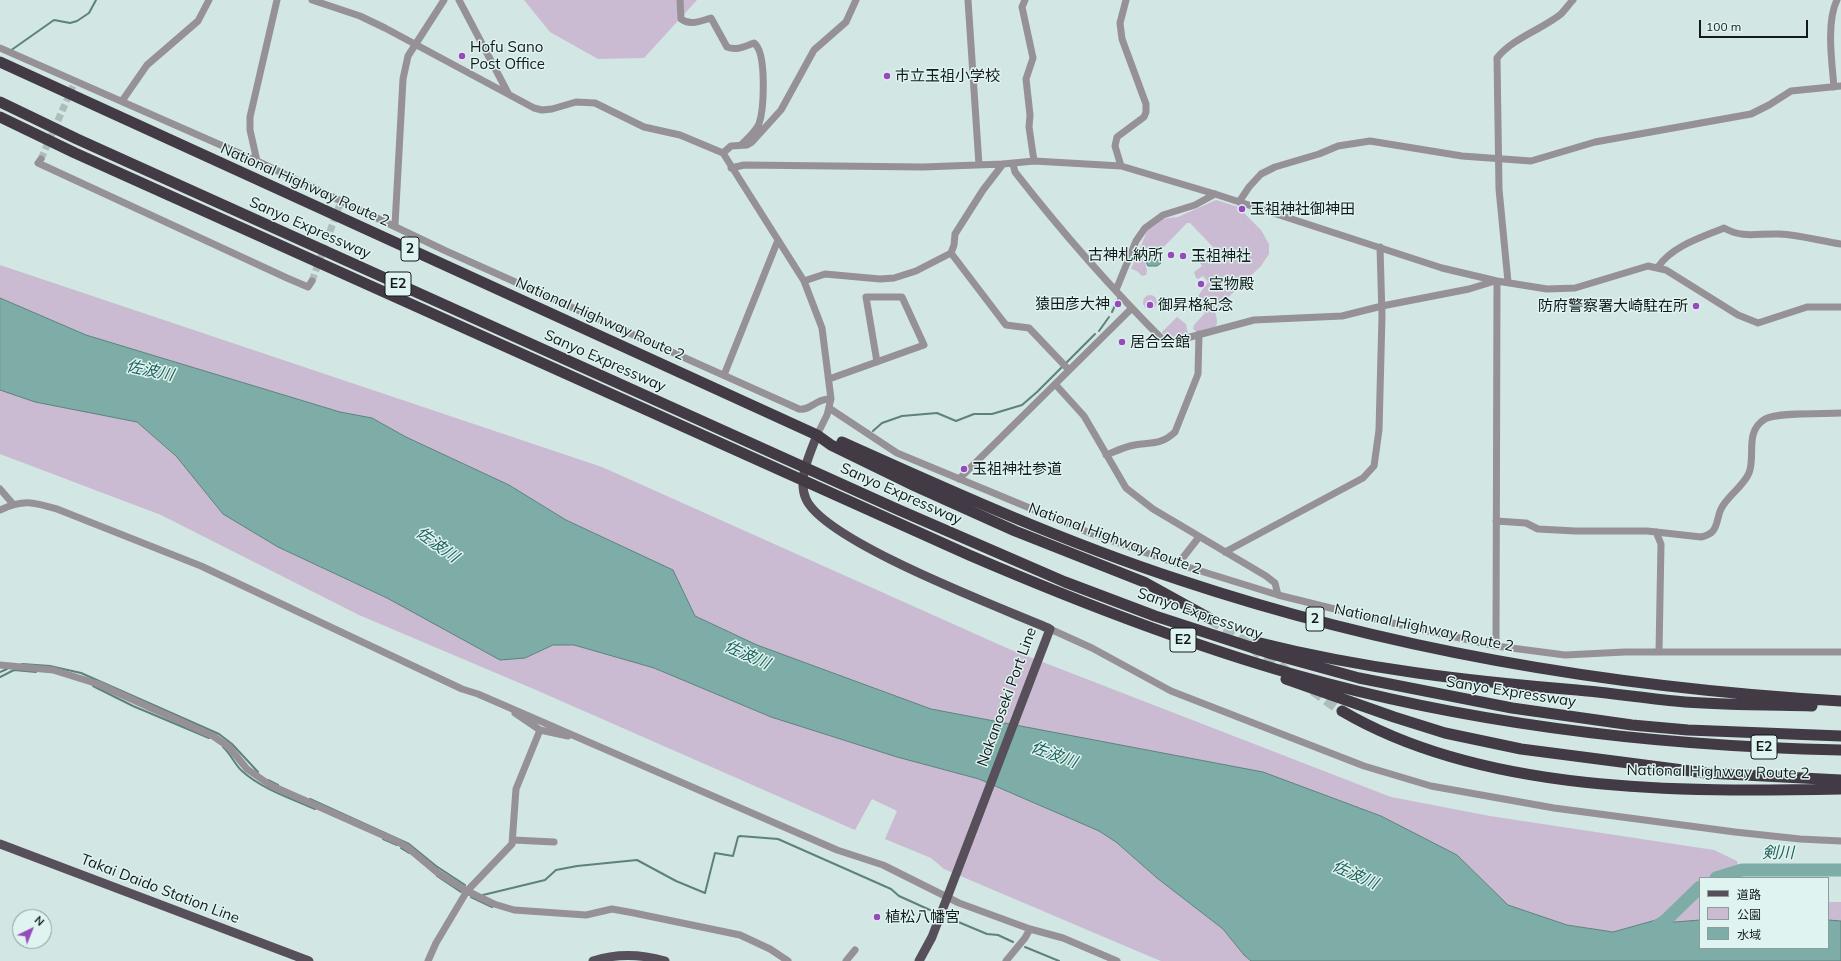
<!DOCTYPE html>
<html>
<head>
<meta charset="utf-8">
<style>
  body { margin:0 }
  #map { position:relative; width:1841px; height:961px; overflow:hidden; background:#d2e6e3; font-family:Mulish,"Noto Sans JP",sans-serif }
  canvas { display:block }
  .legend { position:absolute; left:1699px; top:877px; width:130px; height:72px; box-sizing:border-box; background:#dff3f0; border:1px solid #8d9d9a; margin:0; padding:5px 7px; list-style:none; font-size:12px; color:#131b1a }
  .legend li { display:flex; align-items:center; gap:8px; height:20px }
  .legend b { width:20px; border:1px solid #8d9d9a }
  .north { position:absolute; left:12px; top:909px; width:40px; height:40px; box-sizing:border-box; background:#dff3f0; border:1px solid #8d9d9a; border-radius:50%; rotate:43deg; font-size:11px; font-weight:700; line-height:16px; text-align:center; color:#131b1a }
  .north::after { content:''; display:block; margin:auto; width:14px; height:18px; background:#984abb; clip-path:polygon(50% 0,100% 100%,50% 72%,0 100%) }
  .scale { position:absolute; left:1699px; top:20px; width:109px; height:18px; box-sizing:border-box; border:2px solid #131b1a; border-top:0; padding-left:5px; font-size:12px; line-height:14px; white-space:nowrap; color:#131b1a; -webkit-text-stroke:3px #dff3f0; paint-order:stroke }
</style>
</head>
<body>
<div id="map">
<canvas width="1841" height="961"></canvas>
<ul class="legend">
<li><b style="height:5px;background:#57505b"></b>道路</li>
<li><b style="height:11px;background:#cabbd2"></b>公園</li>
<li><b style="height:11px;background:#7dada6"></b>水域</li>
</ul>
<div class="north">N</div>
<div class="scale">100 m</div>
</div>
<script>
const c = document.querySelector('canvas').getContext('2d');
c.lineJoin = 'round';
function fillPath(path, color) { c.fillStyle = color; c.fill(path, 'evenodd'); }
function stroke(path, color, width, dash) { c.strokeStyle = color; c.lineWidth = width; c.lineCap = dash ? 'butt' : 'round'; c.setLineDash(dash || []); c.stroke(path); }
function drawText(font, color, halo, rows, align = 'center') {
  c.font = font + ' Mulish,"Noto Sans JP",sans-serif'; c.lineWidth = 3; c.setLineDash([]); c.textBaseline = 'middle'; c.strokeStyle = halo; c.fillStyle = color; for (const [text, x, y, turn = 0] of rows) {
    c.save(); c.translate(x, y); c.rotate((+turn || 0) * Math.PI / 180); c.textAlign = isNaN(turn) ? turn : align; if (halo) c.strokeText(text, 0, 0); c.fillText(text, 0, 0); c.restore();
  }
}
const green = new Path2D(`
  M524 0H697L644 58 598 59 550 32Z
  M1216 200 1238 207 1261 230 1269 244V254L1261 266 1217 308 1215 312C1221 331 1213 328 1197 332L1193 329 1194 325 1205 313C1191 299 1200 294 1208 282L1203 276 1198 279 1196 278 1194 272 1202 266 1199 261 1213 247 1190 223H1187L1154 257 1145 262 1147 271 1146 275 1142 276 1137 271 1131 269 1148 229 1161 219 1178 217Z
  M0 265 602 467 1009 649 1391 797 1490 816 1714 850 1737 861 1740 878H1700V920L1675 922 1656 920 1613 932 1567 925 1508 905 1457 855 1381 816 1263 772 931 709 757 645 695 616 673 570 566 520 509 485 406 437 372 418 340 412 86 335 0 298Z
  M1143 302a7 7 0 1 1 14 0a7 7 0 1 1-14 0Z
  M1177 317 1186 324 1188 333 1177 337 1163 334 1162 332Z
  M0 390 35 402 137 422 176 456 223 514 278 547 387 598 525 658 553 645H574L654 668 771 717 897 757 979 779 1099 831 1116 842 1157 878 1223 929 1244 955 1251 961H1161L1144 954 944 869 931 858 885 839 897 811 872 799 855 830 536 690 359 615 161 515 0 454Z
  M1828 902H1841V921L1828 920Z`);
const water = new Path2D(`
  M1150 259 1158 260 1161 263 1157 266H1148L1146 262Z
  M0 298 86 335 340 412 372 418 406 437 509 485 566 520 673 570 695 616 757 645 931 709 1263 772 1381 816 1457 855 1508 905 1567 925 1613 932 1656 920 1675 922 1700 920V948H1828V920L1841 921V961H1251L1244 955 1223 929 1157 878 1116 842 1099 831 979 779 897 757 771 717 654 668 574 645H553L525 658 500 660 387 598 278 547 223 514 176 456 137 422 35 402 0 390Z`);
const stream = new Path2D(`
  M10 51 54 20 70 23 77 21 89 13 96 0
  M1112 312 1118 299
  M1099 331 1109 317
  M873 431 882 423 902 416 937 413 956 421 974 414H992L1022 405 1037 392 1095 334
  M22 664 50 666 81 673 219 734 232 744 258 772
  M0 672 7 669
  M0 677 14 670 36 672
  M93 686 133 706 209 738
  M223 747C231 754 235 765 242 771 262 789 290 798 315 809
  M268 780 278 785
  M310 799 409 844 436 866 465 885
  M383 839 397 845
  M401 848 409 853
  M437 876 461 892
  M483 895 545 880 556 870 577 866 637 860 676 881 705 893 715 853 733 856 738 837 740 836 778 839 891 889 899 896 930 910
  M471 897 492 907
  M956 921 987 934 998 935 1013 942
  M1025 947 1059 961`);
const river = new Path2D(`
  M1716 878 1742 870H1841
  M1650 931 1666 920 1700 887`);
const minorTunnel = new Path2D(`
  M41 159 73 86
  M312 281 341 201`);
const highwayTunnel = new Path2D(`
  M1211 619 1286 671
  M1313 690 1342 711`);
const minor = new Path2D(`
  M312 0 360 16 385 28 534 108 542 110 552 109 576 102 595 103 644 127 680 135 723 153 804 281 822 328 831 399 827 415 817 435
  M459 0 508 93
  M680 0 681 19C690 26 701 21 711 18L727 47C737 51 745 46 754 43 767 52 764 109 759 124 755 132 747 139 741 145
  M968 0 979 165
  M1025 0 1022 7 1033 58 1026 79 1030 115 1029 127 1034 161
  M0 48 257 161 446 251 799 409C811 411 816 398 831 399
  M1834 87C1832 63 1826 22 1837 0
  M122 101 147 65 198 21 209 0
  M723 153 731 146 747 145 752 142 781 110 814 50 846 22 856 0
  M41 159 38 163 287 278 308 287 312 281
  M257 161 250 130V117L277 0
  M1013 164 1015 172C1061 231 1111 288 1164 341L1179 340 1254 320 1342 316 1382 306 1469 289 1495 281
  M1121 166 1115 146 1117 137 1144 117 1146 112V104L1122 39 1120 23 1126 0
  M731 168 744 165 923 167 1003 164 1034 161 1121 166 1215 194 1442 268 1497 281 1547 289 1575 288 1648 266 1666 270 1738 315 1758 323 1807 307H1841
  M1239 202 1249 187 1261 174 1275 167 1319 154 1338 146 1370 141 1462 156 1531 161 1595 142 1751 114 1769 105 1791 91 1841 86
  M395 225 403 79 408 56 444 0
  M951 253 1002 320 1006 325 1029 328 1069 370
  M1658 267C1672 246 1702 237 1724 228 1744 239 1757 233 1779 234 1800 235 1821 241 1841 244
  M804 281 825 274 880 279 894 278 916 271 951 253 954 245 955 234 983 190 1003 164
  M1508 282 1499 189 1497 58C1513 38 1541 30 1561 14 1565 10 1569 4 1573 0
  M1116 290 1136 241 1145 228 1163 215 1195 205 1215 194
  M724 375 778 240
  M829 379 924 345 902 297H866L877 362
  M1055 384 1084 416 1126 488 1153 509 1266 576 1275 583 1278 595
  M829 408 897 453 1090 533 1178 564 1278 595 1379 620 1496 646 1565 655 1625 652H1841
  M1106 455C1114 452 1122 448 1130 446 1149 441 1159 447 1175 432L1198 374 1199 334
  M959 479 1131 309
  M0 489 13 504
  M0 510C23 499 33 502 57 509L201 566 462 689 478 694 837 850 883 865 959 903 1030 929 1063 938 1117 961
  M1496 521 1526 523 1538 529 1575 531H1647L1701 537C1705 536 1709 535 1712 532 1718 526 1717 517 1721 509 1727 496 1743 487 1749 473 1756 455 1744 432 1765 419 1777 412 1825 414 1841 413
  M1656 532 1661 544 1659 652
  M1225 552 1363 478 1374 466 1379 430 1382 316 1380 247
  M1178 564 1199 537
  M1050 629 1092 648 1171 691 1364 766 1431 786 1554 808 1735 832 1800 839 1841 841
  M1496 646 1497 281
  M0 665 53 670 98 684 213 736 229 747 247 769 270 785 396 841 407 847 438 873 467 891 494 904 514 910 586 915 612 909 634 913 740 935 770 949 788 961
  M515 713 540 730 568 736
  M514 840 554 842
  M428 961 436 943 467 891 512 844 516 789 540 730
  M846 961 855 950
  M1006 961 1025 938 1030 929`);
const major = new Path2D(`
  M817 435C810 454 797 479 806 499 825 542 1002 608 1050 629L932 937 919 961
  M0 844 309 961
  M593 961C617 953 641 954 665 961`);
const highway = new Path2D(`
  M0 62 817 435 831 445 915 486 1015 531 1144 582 1211 619
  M0 102 77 139 899 510 1065 582 1155 616 1272 654 1359 678 1512 708 1632 725 1688 730 1841 736
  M0 117 75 153 969 555C1076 601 1183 643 1296 675 1473 725 1658 746 1841 750
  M842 442C953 492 1064 542 1180 580 1393 651 1617 688 1841 701
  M1256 642C1364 669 1467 681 1577 690 1613 693 1649 699 1685 702 1728 705 1770 705 1812 706
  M1286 679 1394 717 1445 733 1521 749 1706 773 1841 780
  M1342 711C1483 794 1682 792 1841 789`);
const markers = [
  [462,56,4,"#984abb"],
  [887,76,4,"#984abb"],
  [1242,209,4,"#984abb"],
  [1171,255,4,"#984abb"],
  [1183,256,4,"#984abb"],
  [1201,284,4,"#984abb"],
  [1118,304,4,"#984abb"],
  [1150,305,4,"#984abb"],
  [1696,306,4,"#984abb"],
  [1122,342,4,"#984abb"],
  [964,469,4,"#984abb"],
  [877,917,4,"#984abb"]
];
const shields = [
  [410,249,18],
  [398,284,26],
  [1315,619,18],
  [1183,640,26],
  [1764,747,26]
];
const shieldNames = [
  ["2",410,249],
  ["E2",398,284],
  ["2",1315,619],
  ["E2",1183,640],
  ["E2",1764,747]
];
const poiNames = [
  ["Hofu Sano",470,47],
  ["Post Office",470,64],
  ["市立玉祖小学校",895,76],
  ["玉祖神社御神田",1250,209],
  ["古神札納所",1163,255,"right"],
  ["玉祖神社",1191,256],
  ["宝物殿",1209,284],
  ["猿田彦大神",1110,304,"right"],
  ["御昇格紀念",1158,305],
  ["防府警察署大崎駐在所",1688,306,"right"],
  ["居合会館",1130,342],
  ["玉祖神社参道",972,469],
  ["植松八幡宮",885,917]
];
const streetNames = [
  ["National Highway Route 2",305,185,24],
  ["Sanyo Expressway",310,228,24],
  ["National Highway Route 2",600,319,24],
  ["Sanyo Expressway",605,361,24],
  ["Sanyo Expressway",901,494,24],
  ["National Highway Route 2",1115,539,20],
  ["Sanyo Expressway",1200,614,19],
  ["National Highway Route 2",1424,628,12],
  ["Sanyo Expressway",1511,692,9],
  ["Nakanoseki Port Line",1007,697,-70],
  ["National Highway Route 2",1718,772,1],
  ["Takai Daido Station Line",160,889,21]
];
const waterNames = [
  ["佐波川",150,371,12],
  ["佐波川",437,545,36],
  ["佐波川",747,655,24],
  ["佐波川",1054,755,20],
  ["剣川",1778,853],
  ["佐波川",1355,875,24]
];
fillPath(green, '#cabbd2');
fillPath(water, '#7dada6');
stroke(water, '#5d817c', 1);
stroke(stream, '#5d817c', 2);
stroke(river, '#7dada6', 13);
stroke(minorTunnel, '#acbdbb', 7, [7, 3.5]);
stroke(highwayTunnel, '#acbdbb', 11, [11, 5.5]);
stroke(minor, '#959197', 7);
stroke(major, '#57505b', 9);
stroke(highway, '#423a45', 11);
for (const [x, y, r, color] of markers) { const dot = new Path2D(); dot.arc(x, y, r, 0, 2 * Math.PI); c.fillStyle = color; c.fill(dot); stroke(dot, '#dff3f0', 1.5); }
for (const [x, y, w] of shields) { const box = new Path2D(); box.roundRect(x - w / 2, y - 12, w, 24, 3); c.fillStyle = '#dff3f0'; c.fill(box); stroke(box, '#131b1a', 1); }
drawText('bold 14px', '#131b1a', null, shieldNames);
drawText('15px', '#131b1a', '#dff3f0', poiNames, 'left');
drawText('15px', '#131b1a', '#dff3f0', streetNames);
drawText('italic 16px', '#22635c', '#dff3f0', waterNames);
</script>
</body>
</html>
